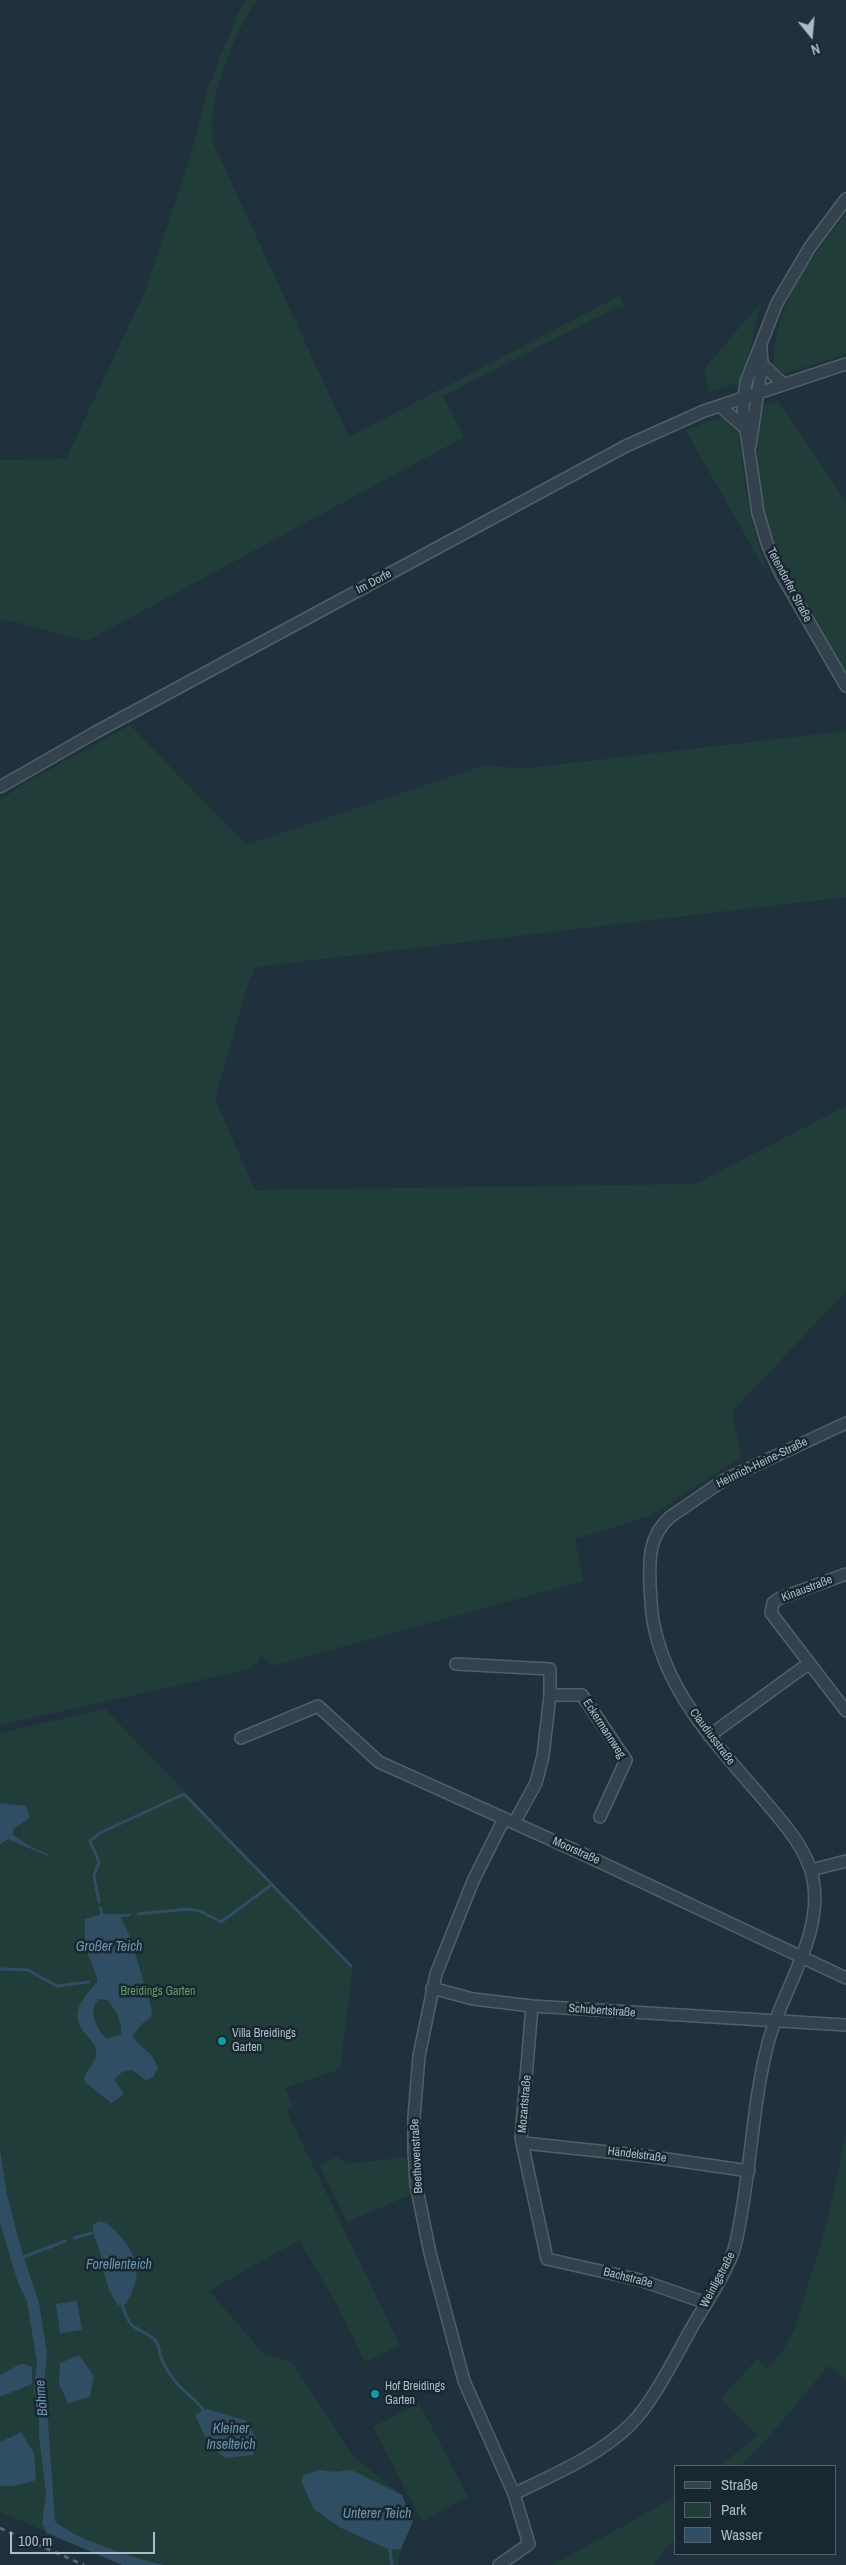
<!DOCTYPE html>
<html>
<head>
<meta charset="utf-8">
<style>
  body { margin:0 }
  #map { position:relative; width:846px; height:2565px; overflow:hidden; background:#1f313c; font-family:"Archivo Narrow",sans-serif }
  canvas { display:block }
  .legend { position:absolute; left:674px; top:2465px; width:162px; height:90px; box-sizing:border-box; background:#182730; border:1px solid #54636d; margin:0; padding:6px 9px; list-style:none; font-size:15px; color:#adbdc8 }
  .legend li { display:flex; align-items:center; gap:10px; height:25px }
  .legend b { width:25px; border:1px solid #54636d }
  .north { position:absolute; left:786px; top:10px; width:50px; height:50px; -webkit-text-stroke:4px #182730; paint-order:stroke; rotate:163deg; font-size:14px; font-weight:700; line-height:20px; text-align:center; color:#adbdc8 }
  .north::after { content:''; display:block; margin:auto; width:18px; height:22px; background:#adbdc8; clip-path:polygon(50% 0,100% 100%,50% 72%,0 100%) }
  .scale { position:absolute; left:10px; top:2532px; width:145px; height:22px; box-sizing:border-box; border:2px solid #adbdc8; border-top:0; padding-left:6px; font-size:15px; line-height:18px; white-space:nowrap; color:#adbdc8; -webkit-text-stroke:4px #182730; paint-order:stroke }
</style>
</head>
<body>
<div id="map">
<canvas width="846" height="2565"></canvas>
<ul class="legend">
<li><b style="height:6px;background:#33424c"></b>Straße</li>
<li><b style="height:14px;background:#213d3a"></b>Park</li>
<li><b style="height:14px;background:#2f4e63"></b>Wasser</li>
</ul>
<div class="north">N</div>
<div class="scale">100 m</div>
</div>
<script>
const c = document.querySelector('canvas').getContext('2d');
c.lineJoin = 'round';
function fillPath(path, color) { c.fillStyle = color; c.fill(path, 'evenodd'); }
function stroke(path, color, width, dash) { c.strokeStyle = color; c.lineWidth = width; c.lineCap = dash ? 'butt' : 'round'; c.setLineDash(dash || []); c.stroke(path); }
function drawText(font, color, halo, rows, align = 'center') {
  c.font = font + ' "Archivo Narrow",sans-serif'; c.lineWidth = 5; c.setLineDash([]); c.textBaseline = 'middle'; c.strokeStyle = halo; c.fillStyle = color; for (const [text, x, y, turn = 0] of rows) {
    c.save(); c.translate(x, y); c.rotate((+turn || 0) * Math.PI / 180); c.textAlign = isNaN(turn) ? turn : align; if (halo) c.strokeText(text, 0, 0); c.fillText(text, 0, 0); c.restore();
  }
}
const green = new Path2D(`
  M246 0H257C240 20 214 89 212 116 211 125 212 134 213 143L349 437 619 296 625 308 617 307 443 396 464 437 87 641 3 619 0 623V460L66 459 146 289 188 165 209 85 238 13Z
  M846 213V354L783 374 773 365C776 298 808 265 846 213Z
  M761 302 742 382 709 392 704 369Z
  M778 401 846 503V673C795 586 740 513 763 406Z
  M726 417 734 423 739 432 745 484 752 521 768 575 686 431 711 420Z
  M130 725 246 845 483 766 528 768 846 731V897L255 967 246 990 215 1099 255 1190 695 1184 846 1106V1291L732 1412 741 1457 650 1516 575 1539 583 1581 272 1666 261 1655 259 1662 246 1670 0 1725V801L18 787Z
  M105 1709 353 1966 340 2069 285 2088 293 2106 286 2110 400 2345 365 2362 336 2303 299 2240 209 2291 264 2354 292 2362 352 2455 402 2495 413 2521 401 2549 398 2565H125L0 2512V2486H15L20 2432 0 2442V2397L32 2384V2367L22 2363 0 2375V1733Z
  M846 2134V2380L829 2365 768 2438 739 2466H720L758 2435 721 2398 757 2359 767 2368 780 2355 794 2331 827 2223Z
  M337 2157 347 2164 406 2157 412 2194 347 2222 319 2165Z
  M419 2403 468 2497 422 2521 373 2427Z
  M675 2497V2537L654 2565H553Z`);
const water = new Path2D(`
  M0 1803 26 1806 30 1818 13 1829V1835L31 1847 47 1854 48 1856 8 1839 0 1844Z
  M102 1914H119L131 1939 152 2010 151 2018 143 2023 133 2035V2038L152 2056 158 2068 153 2077 146 2080 132 2070 122 2072 114 2080 123 2092 122 2096 111 2103 86 2083 84 2078C87 2068 98 2061 96 2050 96 2044 91 2041 88 2037 67 2014 81 2001 97 1982V1978L85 1946V1919ZM99 1999 107 2000C116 2010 122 2021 121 2034L107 2039C97 2031 87 2010 99 1999Z
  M0 2150 7 2195 22 2252 39 2303 47 2353 44 2385 47 2408 55 2521C73 2539 138 2559 164 2565H122L47 2533 42 2524 46 2494 39 2437V2404L34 2394V2386L37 2363 27 2301 18 2283 0 2223Z
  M98 2221C108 2222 114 2229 120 2236 140 2259 142 2276 126 2304L118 2305C105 2288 105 2272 100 2252 98 2242 92 2236 93 2225Z
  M77 2301 82 2330 60 2333 56 2304Z
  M79 2355 94 2376 90 2397 68 2403 59 2384 60 2363Z
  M22 2363 32 2367V2384L0 2397V2375Z
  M206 2409 245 2420 256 2438 253 2455 226 2458 210 2447 195 2415Z
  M21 2432 34 2453 36 2480 15 2486H0V2442Z
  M320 2470 334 2472 351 2470 402 2495 413 2521 401 2549 390 2550 339 2527 314 2509 301 2481 304 2475Z`);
const stream = new Path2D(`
  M99 1902 94 1876 99 1862 90 1841 100 1833 184 1794 351 1966
  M100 1908 102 1914
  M138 1914 188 1909 200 1911 221 1922 270 1886
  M119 1916 129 1915
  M0 1969 28 1970 57 1986 89 1982
  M74 2238 92 2233
  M21 2258 65 2241
  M122 2304C131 2333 134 2324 154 2339 160 2344 158 2350 161 2357 163 2363 168 2371 172 2377 181 2391 197 2399 203 2410
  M390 2550 392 2565`);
const minor = new Path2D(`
  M846 199 810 247 777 303 746 382 743 409 758 513 768 546 781 574 846 686
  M762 364 783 384
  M720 406 744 427
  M750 446 762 364 761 348
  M0 787 96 732 626 446 704 411 846 364
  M846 1574 778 1599 773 1603 771 1613 846 1711
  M456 1664 550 1669V1695
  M709 1736 808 1664
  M241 1738 318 1706 379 1762 585 1855 846 1978
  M514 1823 536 1783 543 1756 550 1695H582L626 1760 600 1817
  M811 1870 846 1861
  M432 1988 473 1999 532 2006 846 2025
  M532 2006 521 2138 547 2259 640 2280 706 2303
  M524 2143 646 2156 749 2171
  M514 2494C554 2474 599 2456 631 2424 654 2401 678 2351 695 2322 707 2302 730 2267 735 2246 751 2179 751 2109 768 2043 782 1990 824 1935 813 1879 807 1847 779 1818 758 1793 717 1746 669 1694 655 1630 651 1616 651 1600 650 1585 649 1558 649 1536 670 1517L724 1480 846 1423
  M499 2565 529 2544 514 2494 464 2381 430 2253 416 2184 414 2151V2117L419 2056 436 1974 473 1881 504 1819`);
const rail = new Path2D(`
  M0 2528 84 2565`);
const markers = [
  [222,2041,5,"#0f9aa8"],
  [375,2394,5,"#0f9aa8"]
];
const streetNames = [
  ["Im Dorfe",374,582,-28],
  ["Tetendorfer Straße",789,585,62],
  ["Heinrich-Heine-Straße",762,1463,-26],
  ["Kinaustraße",807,1589,-21],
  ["Eckermannweg",604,1729,57],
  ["Claudiusstraße",712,1737,53],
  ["Moorstraße",576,1851,24],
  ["Schubertstraße",602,2011,4],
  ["Mozartstraße",525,2104,-85],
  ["Händelstraße",637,2155,7],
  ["Beethovenstraße",417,2156,-93],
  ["Bachstraße",628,2278,14],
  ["Weinligstraße",718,2280,-62]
];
const parkNames = [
  ["Breidings Garten",158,1992]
];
const poiNames = [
  ["Villa Breidings",232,2034],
  ["Garten",232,2048],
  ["Hof Breidings",385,2387],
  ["Garten",385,2401]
];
const waterNames = [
  ["Großer Teich",109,1947],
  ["Forellenteich",119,2265],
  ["Böhme",42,2398,-95],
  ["Kleiner",231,2429],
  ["Inselteich",231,2445],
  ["Unterer Teich",377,2514]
];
fillPath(green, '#213d3a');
fillPath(water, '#2f4e63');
stroke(stream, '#2f4e63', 3);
stroke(minor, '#506069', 14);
stroke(minor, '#33424c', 11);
stroke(rail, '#546773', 3, [5, 5]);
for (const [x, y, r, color] of markers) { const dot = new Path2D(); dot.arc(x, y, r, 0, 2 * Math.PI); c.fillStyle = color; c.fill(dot); stroke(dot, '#182730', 2); }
drawText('12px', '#adbdc8', '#182730', streetNames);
drawText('12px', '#629b64', '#182730', parkNames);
drawText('12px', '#adbdc8', '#182730', poiNames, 'left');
drawText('italic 14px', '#6a95af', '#182730', waterNames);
</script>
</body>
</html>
